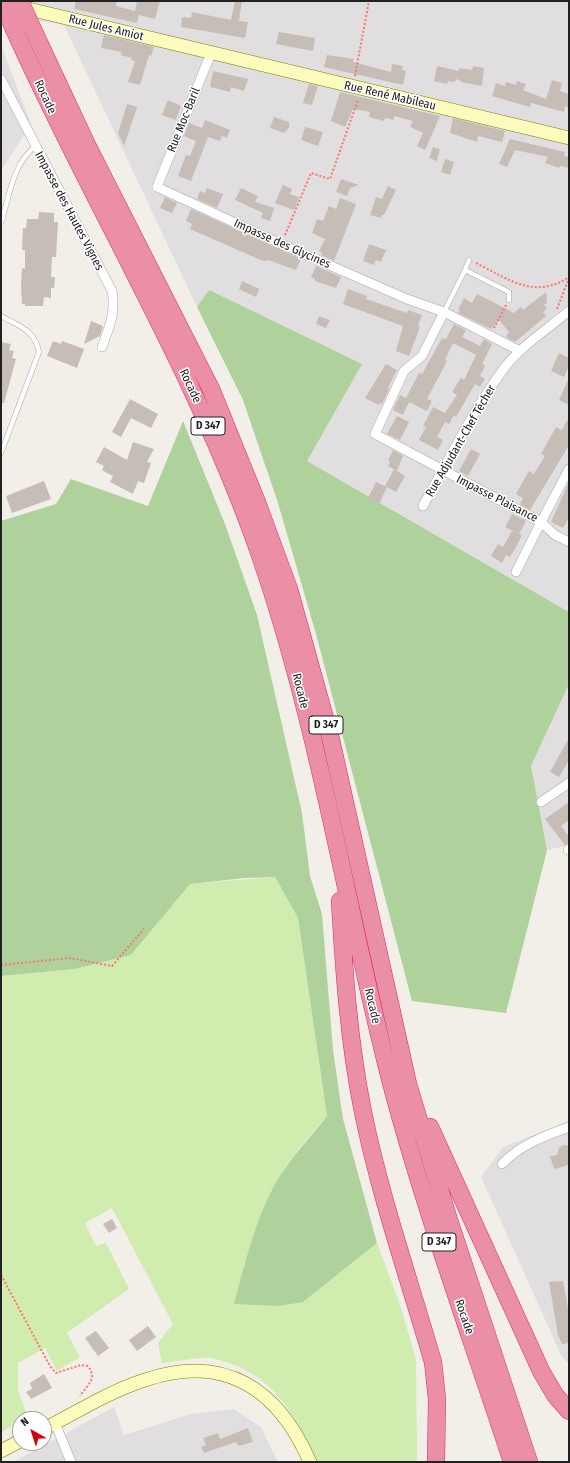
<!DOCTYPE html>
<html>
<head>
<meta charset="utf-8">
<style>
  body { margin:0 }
  #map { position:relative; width:570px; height:1463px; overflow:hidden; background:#f2eee8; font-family:"Fira Sans Condensed",sans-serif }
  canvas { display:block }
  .frame { position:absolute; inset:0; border:2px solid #212121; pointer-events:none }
  .north { position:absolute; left:12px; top:1411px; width:40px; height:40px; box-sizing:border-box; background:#fff; border:1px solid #a6a6a6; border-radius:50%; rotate:321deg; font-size:11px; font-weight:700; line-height:16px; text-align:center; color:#212121 }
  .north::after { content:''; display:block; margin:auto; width:14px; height:18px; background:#d3000c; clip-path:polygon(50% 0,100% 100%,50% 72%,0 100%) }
</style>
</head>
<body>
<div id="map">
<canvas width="570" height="1463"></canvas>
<div class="frame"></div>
<div class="north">N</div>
</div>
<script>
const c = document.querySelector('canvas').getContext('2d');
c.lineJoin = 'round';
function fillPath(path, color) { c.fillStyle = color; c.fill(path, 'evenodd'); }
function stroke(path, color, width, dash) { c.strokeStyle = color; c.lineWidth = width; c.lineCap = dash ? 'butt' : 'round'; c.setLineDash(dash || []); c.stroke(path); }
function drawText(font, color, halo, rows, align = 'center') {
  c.font = font + ' "Fira Sans Condensed",sans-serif'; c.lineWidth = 3; c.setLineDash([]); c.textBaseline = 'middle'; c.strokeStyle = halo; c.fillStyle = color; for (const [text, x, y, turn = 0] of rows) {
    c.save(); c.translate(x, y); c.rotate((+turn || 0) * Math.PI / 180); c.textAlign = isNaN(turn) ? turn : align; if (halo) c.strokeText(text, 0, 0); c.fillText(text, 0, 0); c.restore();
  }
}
const residential = new Path2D(`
  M1 1H569V612L307 461 209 290 197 307 64 25 1 14Z
  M1 45 31 124 1 171Z
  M569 684V845L547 850 531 766Z
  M569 1121V1365L562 1357 481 1177 503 1147Z
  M114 1407 124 1435 191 1414 234 1409 261 1427 278 1462H13Z`);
const grass = new Path2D(`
  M275 877 298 918 327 1116C309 1137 289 1158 276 1182 262 1209 253 1237 244 1266L303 1302 377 1243 400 1305 416 1359 417 1462H317C299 1420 275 1378 229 1363 223 1362 217 1359 211 1358 197 1357 177 1362 162 1363L158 1343 173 1324 112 1208 85 1223 96 1246 106 1243 129 1289 67 1333 80 1357 57 1371 45 1348 18 1363V1390L28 1417 20 1419V1422L1 1432V976L75 969 131 955 190 884Z`);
const forest = new Path2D(`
  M209 290 362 364 307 461 569 612V684L531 766 547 850 506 1013 412 1001 316 634 278 503 243 400 197 307Z
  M183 421 225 524 257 615 302 813 310 876 322 914 333 1050 343 1119 377 1243 303 1302 279 1306 234 1304C245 1263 255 1220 276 1182 290 1158 310 1138 327 1116L298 918 275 877 245 878 190 884 131 955 75 969 1 976V521L56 504 71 479 148 506Z`);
const building = new Path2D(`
  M76 1H117L116 6 135 11 137 1H160L155 19 139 15 137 23 74 9Z
  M235 1H242L239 21 248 22 245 38 181 27 182 17 191 18 192 12 231 20Z
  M279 32 315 38 313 51 276 44Z
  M104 35 154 47 151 56 149 55 140 85 128 82 135 61 131 60 132 58 121 55 122 52 101 48Z
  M327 55 354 59 353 62 391 72 392 64 403 66 402 70 406 71 403 85 324 67Z
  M437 66 459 71V68L472 70 473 66 484 68 482 86 461 82V81L456 79 455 82 448 81 447 84 434 81Z
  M213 71 248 79 244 91 231 87 230 92 210 87Z
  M552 80 562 83 560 91 569 94V108L565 106 564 112 531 103 530 107 492 96 496 83 505 86 506 82 516 85 517 81 526 84 523 90 546 99Z
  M309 84 318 86 312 105 303 103Z
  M340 92 440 116 425 150 417 146 423 133 410 127 413 121 394 116V120L385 118 384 121 369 117 370 112 353 109 345 127 331 121Z
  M168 100 181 106 176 120 162 115Z
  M127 104 137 107 124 146 118 133Z
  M274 117 289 122V128L284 133 270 128Z
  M453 118 505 131 502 142 478 136 477 142 450 133Z
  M205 120 230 130 227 138 222 136 220 141 208 137 191 181 178 176 186 155 190 156 196 141 184 136 189 123 202 128Z
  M305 127 323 132 318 146 301 140Z
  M510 139 565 152 564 156 569 157V168L560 166 559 168 545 163 548 157 515 150 507 167 499 164Z
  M433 147 440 149 437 161 429 158Z
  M445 159 454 162 450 175 441 172Z
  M341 179 359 185 350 188 347 196 336 192Z
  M283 185 292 189 290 194 299 197 294 210 275 203Z
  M388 186 396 190 384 215H382L381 218 370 215 376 197 382 199Z
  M207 188 223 194 217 208 197 199 200 191 205 193Z
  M241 188 258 196 255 202 274 208 270 221 261 218 263 213 235 200Z
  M165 197 177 203 172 213 160 208Z
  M340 198 356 204 334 261 321 255 322 252 319 251 325 239 312 233 317 219 323 221 329 206 336 209Z
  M191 209 301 259 296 270 268 260 263 261 190 229 192 224 186 221Z
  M39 212 54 213V222H58L56 257H52L51 277H55L54 288H51V298L44 297 43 306H25V304H22L21 288 22 268 25 269V250H22L23 228H26L27 219H38Z
  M369 244 386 250 381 262 376 260 374 265 363 261Z
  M316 266 341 277 336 288 315 281V279L311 277Z
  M242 281 259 289 256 297 239 289Z
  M348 289 367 296 366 299 407 313 408 310 422 315 418 326 420 327 409 356 396 351 403 326 343 304Z
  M546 292 547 303 544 305 547 308 543 312 546 316 515 342 506 337 509 332 499 320 491 329 458 313 460 310H458L464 298 472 303 477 294 514 313 521 307 523 310Z
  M319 316 330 320 326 328 316 324Z
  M91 321 103 326 100 336 84 344Z
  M454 324 466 330 462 337 480 346 484 339 492 344 482 364 485 366 480 376 485 379 480 387 475 384 456 417 454 415 449 424 445 422 437 437 443 440 438 450 419 440 426 427 423 426 433 407 445 413 457 395 452 392 461 378 464 380 476 355 453 343 445 360 447 361 427 399 432 401 427 411 409 402 403 415 393 410 400 395 406 398 419 373 422 374 442 338 446 339Z
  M53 341 61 344 62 341 84 349 77 368 47 356Z
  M1 342 11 344 9 350 14 351 12 358 16 359 4 403H1Z
  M559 353 569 358V365L564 377 551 371Z
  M386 364 397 370 388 388 389 389 382 404 380 403 379 405 365 398Z
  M569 378V405L559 400Z
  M130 399 158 414 151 428 131 418 121 437 112 432Z
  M397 416 409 422 400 440 387 434Z
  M569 417V445L530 510 520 504 523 498 516 494 529 471 534 474 545 456 541 454 556 427 562 430Z
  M133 442 154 449 147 462 151 463 144 483 138 481 133 494 110 482 113 476 102 470 104 466 96 462 104 447 127 460Z
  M471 449 480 454 468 476 459 471Z
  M393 450 403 456 397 471 388 466 390 462 388 460Z
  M394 469 405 476 396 492 387 487 379 504 368 498 376 482 385 486Z
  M44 481 51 499 12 513 6 496Z
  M569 482V518L563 528 551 522Z
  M512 514 526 521 519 534 522 535 516 547 510 557 506 555 502 563 491 556 498 544 503 547 512 531 519 534 505 527Z
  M569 738V760L559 777 550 772Z
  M569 802V820L561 826 569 837V843L565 845 545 819Z
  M563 1145 569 1146V1164L566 1166 554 1169 550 1156 557 1155 559 1148Z
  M112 1219 117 1228 109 1233 103 1224Z
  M563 1281 569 1314V1343L562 1344 558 1335 549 1282Z
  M148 1326 156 1337 137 1351 129 1340Z
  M96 1331 109 1348 98 1356 85 1338Z
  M44 1374 52 1388 31 1399 26 1392 32 1389 30 1383Z
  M248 1428 253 1442 238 1446 236 1442 204 1453 201 1447 206 1445 203 1438 218 1433 220 1439Z`);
const path = new Path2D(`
  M355 76 369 1
  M285 235 311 173 330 179 358 100
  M476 263C508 279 535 300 569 277
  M557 309 569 278
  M494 328 506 305
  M1 965 70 958 112 966 144 929
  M1 1275 50 1366 56 1373 81 1365 88 1366C98 1379 87 1385 80 1396`);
const lane = new Path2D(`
  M1 223C9 198 13 162 36 146
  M465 270 469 260
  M444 312 465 270 509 292V300
  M1 316C19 326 35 330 39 352L1 453`);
const street = new Path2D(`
  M211 53 157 187 281 244 407 299 444 312 520 351
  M1 79 112 291C116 312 109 328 102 347
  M444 312 422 356 404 371 375 434 541 522 569 469
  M423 506C449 459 473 410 505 367 522 345 548 329 569 311
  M516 572 541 522 555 535 569 542
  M541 802 569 783
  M568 850 569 849
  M502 1164C520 1145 544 1136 569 1127
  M55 1423 71 1462`);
const secondary = new Path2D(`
  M16 6 569 138
  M44 1429C77 1412 110 1391 145 1380 225 1353 278 1389 310 1462
  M1 1451 20 1441`);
const highway = new Path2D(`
  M29 21 87 145 211 389 258 505 289 589 331 740 408 1084 448 1217 529 1462
  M14 29C91 201 191 363 255 541 317 714 344 898 389 1075 423 1206 470 1333 512 1462
  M340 901C344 972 349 1043 363 1112 380 1196 409 1279 433 1362L437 1399 436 1462
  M430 1127 541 1371 555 1395 569 1411`);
const highwayBridge = new Path2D(`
  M2 1 14 29
  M20 1 29 21`);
const shields = [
  [208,426,34],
  [326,725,34],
  [439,1242,34]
];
const shieldNames = [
  ["D 347",208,426],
  ["D 347",326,725],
  ["D 347",439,1242]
];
const streetNames = [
  ["Rue Jules Amiot",106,28,14],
  ["Rue René Mabileau",390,96,13],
  ["Rocade",45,97,65],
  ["Rue Moc-Baril",184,120,-68],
  ["Impasse des Hautes Vignes",69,211,62],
  ["Impasse des Glycines",282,244,24],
  ["Rocade",190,386,65],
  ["Rue Adjudant-Chef Técher",461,441,-60],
  ["Impasse Plaisance",497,499,27],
  ["Rocade",300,691,76],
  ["Rocade",372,1006,77],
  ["Rocade",464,1317,71]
];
fillPath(residential, '#e0dedf');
fillPath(grass, '#d0ecae');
fillPath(forest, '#afd29c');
fillPath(building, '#c7bdb7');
stroke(lane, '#a8a8a8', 5.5);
stroke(street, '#a8a8a8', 10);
stroke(secondary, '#787f02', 14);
stroke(highway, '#e02570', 18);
stroke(path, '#fd756e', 2, [2, 2]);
stroke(lane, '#fff', 4.5);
stroke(street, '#fff', 9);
stroke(secondary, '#fbfbbd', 13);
stroke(highway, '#ea8fa5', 17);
stroke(highwayBridge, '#e02570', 18, []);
stroke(highwayBridge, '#ea8fa5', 17);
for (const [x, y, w] of shields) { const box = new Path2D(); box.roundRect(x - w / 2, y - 9, w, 18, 3); c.fillStyle = '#fff'; c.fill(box); stroke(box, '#212121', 1); }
drawText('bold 11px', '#212121', null, shieldNames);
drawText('12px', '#212121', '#fff', streetNames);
</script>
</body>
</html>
